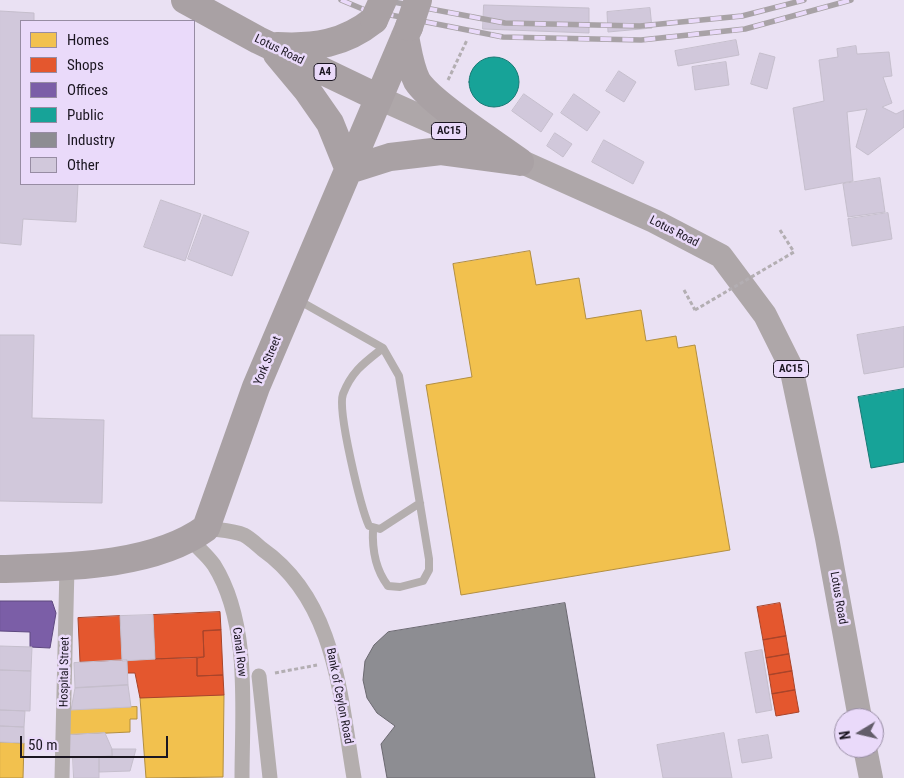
<!DOCTYPE html>
<html>
<head>
<meta charset="utf-8">
<style>
  body { margin:0 }
  #map { position:relative; width:904px; height:778px; overflow:hidden; background:#eae1f3; font-family:"Roboto Condensed",sans-serif }
  canvas { display:block }
  .legend { position:absolute; left:20px; top:20px; width:175px; height:165px; box-sizing:border-box; background:#eadafa; border:1px solid #978ca3; margin:0; padding:6px 9px; list-style:none; font-size:15px; color:#1b1621 }
  .legend li { display:flex; align-items:center; gap:10px; height:25px }
  .legend b { width:25px; border:1px solid #978ca3 }
  .north { position:absolute; left:834px; top:708px; width:50px; height:50px; box-sizing:border-box; background:#eadafa; border:1px solid #978ca3; border-radius:50%; rotate:261deg; font-size:14px; font-weight:700; line-height:20px; text-align:center; color:#1b1621 }
  .north::after { content:''; display:block; margin:auto; width:18px; height:22px; background:#635d6a; clip-path:polygon(50% 0,100% 100%,50% 72%,0 100%) }
  .scale { position:absolute; left:20px; top:736px; width:148px; height:22px; box-sizing:border-box; border:2px solid #1b1621; border-top:0; padding-left:6px; font-size:15px; line-height:18px; white-space:nowrap; color:#1b1621; -webkit-text-stroke:4px #eadafa; paint-order:stroke }
</style>
</head>
<body>
<div id="map">
<canvas width="904" height="778"></canvas>
<ul class="legend">
<li><b style="height:14px;background:#f2c14e"></b>Homes</li>
<li><b style="height:14px;background:#e4572e"></b>Shops</li>
<li><b style="height:14px;background:#7b5ea7"></b>Offices</li>
<li><b style="height:14px;background:#17a398"></b>Public</li>
<li><b style="height:14px;background:#8d8d92"></b>Industry</li>
<li><b style="height:14px;background:#d1c8db"></b>Other</li>
</ul>
<div class="north">N</div>
<div class="scale">50 m</div>
</div>
<script>
const c = document.querySelector('canvas').getContext('2d');
c.lineJoin = 'round';
function fillPath(path, color) { c.fillStyle = color; c.fill(path, 'evenodd'); }
function stroke(path, color, width, dash) { c.strokeStyle = color; c.lineWidth = width; c.lineCap = dash ? 'butt' : 'round'; c.setLineDash(dash || []); c.stroke(path); }
function drawText(font, color, halo, rows, align = 'center') {
  c.font = font + ' "Roboto Condensed",sans-serif'; c.lineWidth = 5; c.setLineDash([]); c.textBaseline = 'middle'; c.strokeStyle = halo; c.fillStyle = color; for (const [text, x, y, turn = 0] of rows) {
    c.save(); c.translate(x, y); c.rotate((+turn || 0) * Math.PI / 180); c.textAlign = isNaN(turn) ? turn : align; if (halo) c.strokeText(text, 0, 0); c.fillText(text, 0, 0); c.restore();
  }
}
const homes = new Path2D(`
  M530 251 536 285 579 278 586 319 641 310 646 341 676 336 678 348 695 345 730 550 461 595 426 385 472 377 453 264Z
  M224 695 223 777 146 778 140 698Z
  M137 707V719H130V732L66 735 65 709Z
  M0 742 24 743 23 778H0Z`);
const shops = new Path2D(`
  M780 603 786 636 763 640 757 607Z
  M220 612 221 630 203 631 204 657 155 659 153 615Z
  M120 616 122 661 80 662 78 618Z
  M221 630 223 675 197 676V658L204 657 203 631Z
  M786 636 789 654 766 658 763 640Z
  M789 654 792 671 769 675 766 658Z
  M197 658V676L223 675 224 695 140 698 135 673H127V660Z
  M792 671 795 690 772 694 769 675Z
  M795 690 799 712 776 716 772 694Z`);
const offices = new Path2D(`
  M0 601H52L56 613 50 648 30 647V632L0 631Z`);
const public = new Path2D(`
  M469 82a25 25 0 1 1 50 0a25 25 0 1 1-50 0Z
  M904 389V462L871 468 858 397Z`);
const industry = new Path2D(`
  M565 603 595 778H387L381 744 395 726 377 713 367 698 363 680 365 661 374 645 388 632Z`);
const building = new Path2D(`
  M484 5 589 8V33L483 29Z
  M650 8 652 28 608 32 607 12Z
  M0 11 34 13V21H21V184H78L76 222 23 219 21 245 0 243Z
  M736 40 739 55 678 66 675 51Z
  M856 46 857 54 889 52 892 76 883 77 892 103 882 107 896 114 904 110V127L868 155 856 147 867 109 847 112 853 181 805 190 793 108 824 101 819 60 838 57 837 49Z
  M760 53 775 57 767 89 751 84Z
  M726 62 729 85 695 90 692 67Z
  M619 71 636 82 624 102 606 91Z
  M524 94 553 114 541 132 512 111Z
  M574 94 600 112 587 131 561 113Z
  M555 133 572 144 563 157 547 146Z
  M604 140 644 162 633 184 592 162Z
  M880 178 885 212 848 217 843 184Z
  M161 200 201 214 185 261 144 247Z
  M888 213 892 239 852 246 848 219Z
  M204 215 249 232 232 276 188 259Z
  M904 327V367L864 374 857 335Z
  M0 335H34L32 418 104 420 102 503 0 501Z
  M153 615 155 659 122 661 120 616Z
  M0 646 32 647 31 671 0 670Z
  M762 650 772 710 756 713 745 653Z
  M127 660 128 685 75 688 74 663Z
  M0 670 31 671 30 711 0 710Z
  M128 685 131 707 71 710 75 688Z
  M0 710 25 711 24 727 0 726Z
  M0 726 24 727V743L0 742Z
  M105 733 112 749V756L67 758 66 735Z
  M724 733 732 778H663L657 745Z
  M768 735 772 758 742 763 738 740Z
  M112 749H136L130 771 99 772V757L112 756Z
  M73 757H99V778H74Z`);
const path = new Path2D(`
  M448 80 467 40
  M780 230 794 252
  M684 290 695 310
  M275 673 317 665`);
const lane = new Path2D(`
  M298 300 383 348 399 376 429 559V570L423 581 400 587 388 586C375 569 372 550 373 529
  M383 348C364 363 352 371 343 394 337 411 361 508 369 526L380 529 420 503`);
const street = new Path2D(`
  M206 528C218 530 233 530 244 535 250 538 256 544 262 549 336 601 340 696 354 778
  M191 540C198 548 208 556 214 565 251 624 242 711 242 778
  M259 676 270 778
  M62 778 67 567`);
const primary = new Path2D(`
  M379 98 654 221 721 256 765 315 791 367 827 538 860 718
  M865 748 871 778`);
const highway = new Path2D(`
  M185 0 258 40 379 98
  M405 36C408 51 410 67 417 81 431 103 496 144 520 162
  M277 46C314 48 344 44 374 20
  M277 54 307 90 330 123 349 170
  M349 170 390 157 441 151 516 161
  M0 569C64 567 153 567 206 528L256 387 409 27`);
const rail = new Path2D(`
  M341 0 365 10 503 37 641 40 745 29 851 0
  M383 0 505 23 640 26 742 16 804 0`);
const pathBridge = new Path2D(`
  M695 310 794 252`);
const highwayBridge = new Path2D(`
  M374 20 383 0
  M409 27 418 0`);
const shields = [
  [325,72,22],
  [449,131,35],
  [791,369,35]
];
const shieldNames = [
  ["A4",325,72],
  ["AC15",449,131],
  ["AC15",791,369]
];
const streetNames = [
  ["Lotus Road",279,50,26],
  ["Lotus Road",674,232,27],
  ["York Street",268,361,-67],
  ["Lotus Road",838,598,80],
  ["Canal Row",239,652,83],
  ["Hospital Street",65,672,-89],
  ["Bank of Ceylon Road",339,696,79]
];
fillPath(homes, '#f2c14e');
stroke(homes, '#b28e40', 1);
fillPath(shops, '#e4572e');
stroke(shops, '#a8442a', 1);
fillPath(offices, '#7b5ea7');
stroke(offices, '#5e487f', 1);
fillPath(public, '#17a398');
stroke(public, '#187974', 1);
fillPath(industry, '#8d8d92');
stroke(industry, '#6b6970', 1);
fillPath(building, '#d1c8db');
stroke(building, '#c5becc', 1);
stroke(path, '#b3aeb2', 3, [4, 2.5]);
stroke(lane, '#b4aeae', 8);
stroke(street, '#b4aeae', 15);
stroke(primary, '#aea7a9', 24);
stroke(highway, '#a9a1a4', 28);
stroke(rail, '#a8a2a6', 5.5);
stroke(rail, '#eadafa', 4, [11]);
stroke(pathBridge, '#b3aeb2', 3, [4, 2.5]);
stroke(highwayBridge, '#a9a1a4', 28);
for (const [x, y, w] of shields) { const box = new Path2D(); box.roundRect(x - w / 2, y - 8.5, w, 17, 4); c.fillStyle = '#eadafa'; c.fill(box); stroke(box, '#1b1621', 1); }
drawText('bold 11px', '#1b1621', null, shieldNames);
drawText('12px', '#1b1621', '#eadafa', streetNames);
</script>
</body>
</html>
